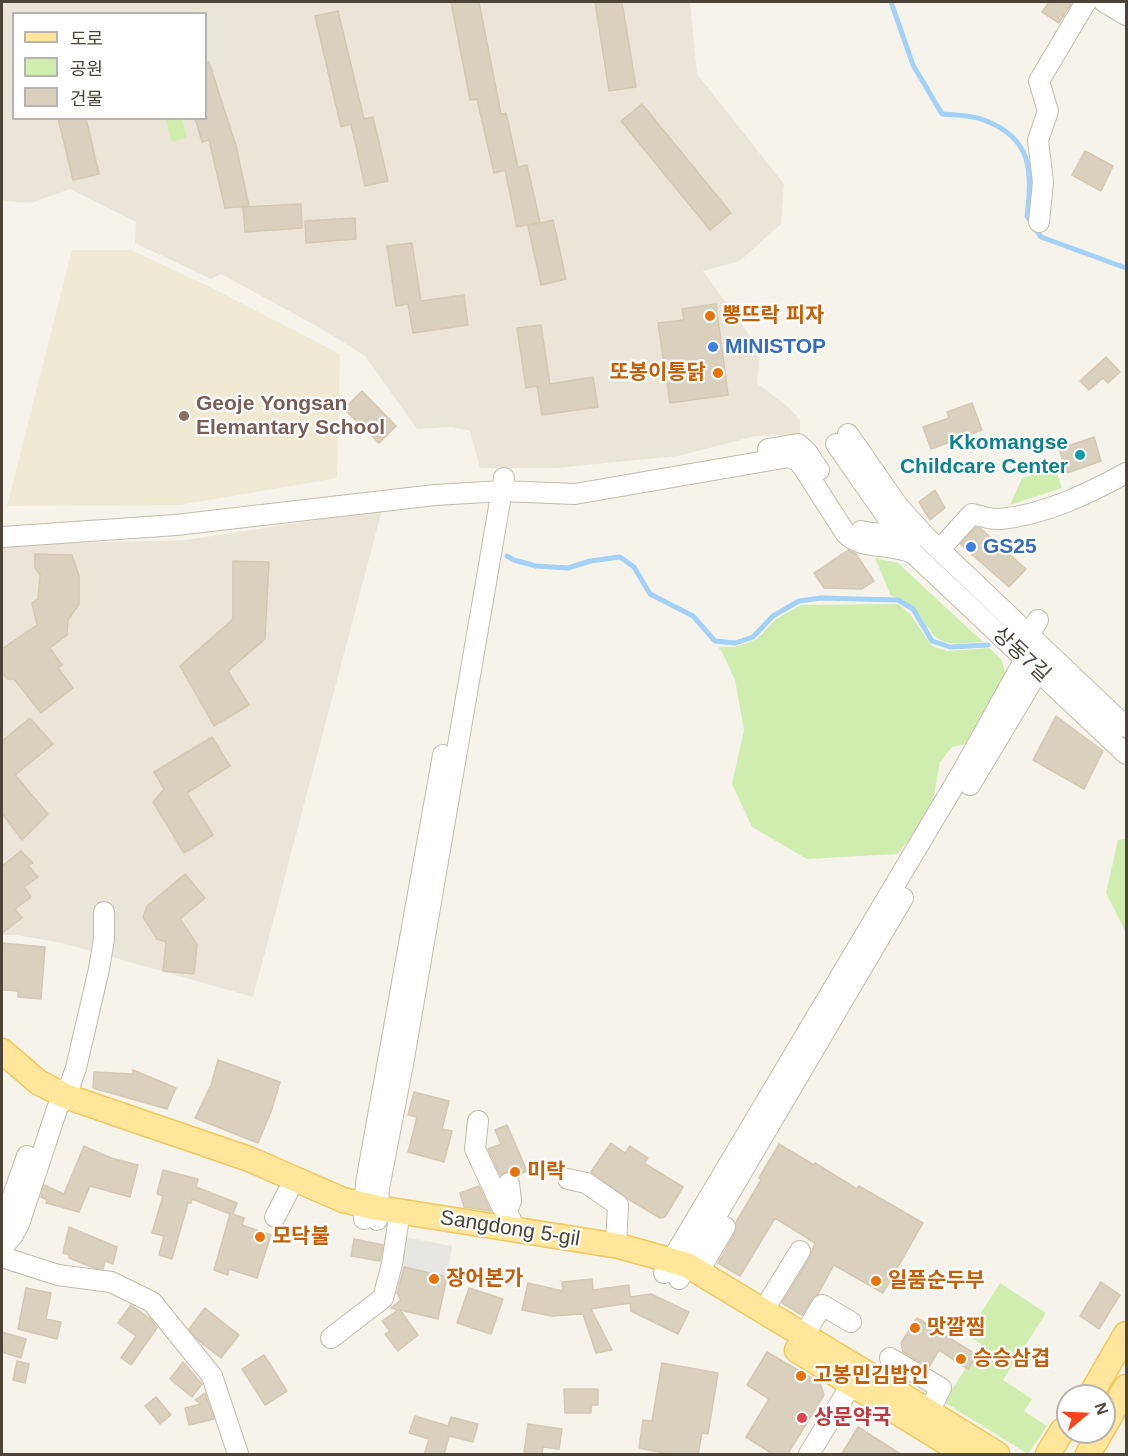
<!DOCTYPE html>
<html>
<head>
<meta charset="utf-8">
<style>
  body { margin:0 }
  #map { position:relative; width:1128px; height:1456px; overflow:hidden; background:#f6f3ea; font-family:Arial,"Noto Sans KR",sans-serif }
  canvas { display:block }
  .frame { position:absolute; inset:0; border:3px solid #4b4437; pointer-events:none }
  .legend { position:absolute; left:12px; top:12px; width:195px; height:108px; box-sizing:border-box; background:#fff; border:2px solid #b7b4af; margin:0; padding:8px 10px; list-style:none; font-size:18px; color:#4b4437 }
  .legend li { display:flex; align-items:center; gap:12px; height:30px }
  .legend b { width:30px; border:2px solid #b7b4af }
  .north { position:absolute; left:1056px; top:1384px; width:60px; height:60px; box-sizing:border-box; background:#fff; border:2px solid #b7b4af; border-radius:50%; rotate:71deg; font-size:16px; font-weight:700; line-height:24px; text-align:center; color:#4b4437 }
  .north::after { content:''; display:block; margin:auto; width:21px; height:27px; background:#ff4318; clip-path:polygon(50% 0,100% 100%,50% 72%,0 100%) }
</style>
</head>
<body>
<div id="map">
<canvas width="1128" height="1456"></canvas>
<div class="frame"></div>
<ul class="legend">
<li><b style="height:8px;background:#ffe69a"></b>도로</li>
<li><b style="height:16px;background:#d0edb0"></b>공원</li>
<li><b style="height:16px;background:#d9d0be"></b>건물</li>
</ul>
<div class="north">N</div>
</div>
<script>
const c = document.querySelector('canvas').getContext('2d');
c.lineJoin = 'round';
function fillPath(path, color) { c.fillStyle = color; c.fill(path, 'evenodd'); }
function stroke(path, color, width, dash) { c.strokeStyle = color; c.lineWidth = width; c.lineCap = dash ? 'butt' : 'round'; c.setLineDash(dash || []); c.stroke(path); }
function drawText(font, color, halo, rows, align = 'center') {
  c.font = font + ' Arial,"Noto Sans KR",sans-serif'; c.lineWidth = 4.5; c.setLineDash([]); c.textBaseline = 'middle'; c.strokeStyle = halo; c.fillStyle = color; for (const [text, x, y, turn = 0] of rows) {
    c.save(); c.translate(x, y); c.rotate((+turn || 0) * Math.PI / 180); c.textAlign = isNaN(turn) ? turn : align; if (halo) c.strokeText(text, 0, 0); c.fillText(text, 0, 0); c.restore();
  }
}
const residential = new Path2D(`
  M2 2H690L697 74 784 184 781 224 740 261 703 271 758 347 759 365 757 383 788 407 800 420V437L779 435 756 436 678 456 556 468H480L470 431 452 427 417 429 365 356 322 329 221 274 211 279 135 243 136 222 70 189 31 203 2 201ZM14 14H206V118H14Z
  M382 510 253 997 62 943 17 935H2V545L186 540Z`);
const education = new Path2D(`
  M72 250H131L208 286 340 354 337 478 180 505 7 506Z`);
const green = new Path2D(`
  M166 119H182L187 138 171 142Z
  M1055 467 1062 488 1010 505 1022 478Z
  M875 558 898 563 983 642C972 642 959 645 949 643 922 638 924 602 891 596Z
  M898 604 910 614 932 646 947 651 989 648 1001 659 1006 674 966 744 952 747 940 762 930 816 897 854 807 859 752 827 732 784 744 730 735 680 722 652 718 647H735L757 639 776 619 801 605Z
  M1126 839V933L1106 893 1118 840Z
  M1000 1283 1046 1313 1003 1380 1032 1399 1024 1411 1047 1426 1028 1454 944 1402 981 1344 967 1335Z`);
const parking = new Path2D(`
  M404 1237 452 1246 447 1277 397 1265Z`);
const stream = new Path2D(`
  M891 2 913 65 942 114C956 115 972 115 984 120 1032 138 1033 171 1027 216L1041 237 1126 268
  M507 556 514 560 536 566 568 568 590 561 620 557 634 567 650 594 693 616 715 641 735 643 753 637 773 616 799 601 821 598 898 600 913 609 932 641 950 647 988 645`);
const building = new Path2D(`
  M451 2H479L501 114 506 113 518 167 527 165 540 222 517 227 505 170 494 173 477 99 470 100Z
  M595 2H622L636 87 609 91Z
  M1049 2H1066L1071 4 1059 23 1042 12Z
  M338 11 364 119 373 117 388 181 365 186 351 124 341 127 315 16Z
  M206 62H209L236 146 249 206 225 208 209 140 202 142 195 118H206Z
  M642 104 731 213 710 230 621 121Z
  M58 118H86L99 174 73 180Z
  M1085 151 1113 166 1101 191 1072 175Z
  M301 204 302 228 245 232 243 207Z
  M355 218 356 239 306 243 305 221Z
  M553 220 566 279 541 285 528 226Z
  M412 243 421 301 464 295 468 325 413 333 408 304 396 306 387 246Z
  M716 304 728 395 670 403 658 323 684 320 682 309Z
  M541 325 550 384 593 377 598 407 542 415 537 386 526 388 517 328Z
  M1106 357 1120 372 1108 383 1103 378 1089 390 1080 381Z
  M362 391 396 426 379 443 344 409Z
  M972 403 982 430 931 449 923 427 949 418 947 412Z
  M1094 437 1101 461 1067 473 1059 449Z
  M935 490 945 508 930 520 919 502Z
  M976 527 980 528 1026 569 1009 587 960 544Z
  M848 550 856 554 874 581 862 589 824 588 814 573Z
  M35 554 72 555 79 576V604L68 620 67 635 50 648 62 665 58 668 73 688 41 713 14 679H7L2 671V649L37 625 32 603 38 599 40 575 35 568Z
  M233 561 269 562 265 639 228 671 249 705 214 726 180 666 233 619Z
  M1056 716 1103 751 1084 789 1033 760Z
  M30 718 53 744 15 775 48 814 22 840 2 813V741Z
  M212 737 230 766 187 793 213 835 184 853 153 802 164 789 154 772Z
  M21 851 33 863 28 865 38 877 24 887 31 897 15 909 22 918 2 933V866Z
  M185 874 205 898 180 919 197 944 194 974 163 971 166 942 157 939 143 917 147 906Z
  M2 943 45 947 41 999 18 997V991L2 990Z
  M218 1060 280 1082 272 1109 258 1143 195 1118 211 1085Z
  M133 1070 176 1088 167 1109 93 1088 94 1072 133 1074Z
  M414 1092 449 1101 442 1129 452 1131 444 1162 408 1152 417 1117 408 1115Z
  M507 1125 527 1171 518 1175 508 1171 500 1175 488 1149 501 1144 495 1130Z
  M611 1143 625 1153 630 1146 648 1158 644 1163 683 1187 665 1217 660 1218 628 1199 591 1172Z
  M779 1144 814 1165 815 1163 857 1189 859 1186 923 1223 883 1293 834 1265 818 1294 812 1299 802 1315 782 1303 810 1257 815 1243 775 1218 740 1276 718 1263 735 1233 736 1222 761 1180 759 1178Z
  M84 1146 111 1158 138 1165 130 1197 90 1186 79 1212 46 1203 47 1200 41 1197 44 1185 64 1194Z
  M163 1170 198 1179 196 1187 237 1203 233 1214 244 1218 242 1225 271 1235 257 1278 229 1269 228 1275 214 1270 230 1214 192 1199 191 1203H188L172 1259 159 1255 164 1236 152 1233 163 1196 157 1194Z
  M479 1186 489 1208 491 1211 464 1207 460 1193Z
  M69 1227 117 1247 113 1264 105 1261 103 1269 94 1268 69 1258V1255L63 1253Z
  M354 1239 383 1245 380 1261 351 1256Z
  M404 1267 447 1277 438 1319 400 1310 418 1335 398 1351 385 1334 390 1331 382 1321 398 1310 391 1308 401 1300 397 1293Z
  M592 1279 593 1290 629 1285 630 1297 651 1294 689 1312 678 1334 631 1311 630 1303 591 1309 612 1350 596 1353 583 1314 552 1316 522 1310 528 1283 563 1291 562 1282Z
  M1101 1282 1120 1295 1099 1329 1080 1316Z
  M26 1288 51 1293 46 1319 61 1322 57 1339 18 1329Z
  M469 1288 503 1299 491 1334 457 1323Z
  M131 1305 151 1319 157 1328 131 1365 121 1358 136 1336 118 1323Z
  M205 1308 239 1335 221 1358 199 1341 189 1329Z
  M917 1318 977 1355 968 1369 939 1350 929 1367 903 1352 901 1343Z
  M2 1332 26 1339 21 1358 2 1352Z
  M767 1352 820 1383 824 1395 787 1455H774L746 1437 769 1399 747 1385Z
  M264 1355 287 1391 265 1405 242 1369Z
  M17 1361 29 1364 25 1383 13 1380Z
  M183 1362 202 1384 192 1397 170 1379Z
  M662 1363 718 1373 708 1434 702 1433 698 1455H673L639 1448 643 1420 652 1421Z
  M564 1389H598V1405H591V1413H565Z
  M205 1393 214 1419 189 1425 185 1408 201 1404 195 1400Z
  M156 1397 171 1415 160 1424 145 1406Z
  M415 1416 448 1426 451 1417 478 1424 473 1442 449 1436 444 1455H424L429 1439 409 1433Z
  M528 1424 562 1429 559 1449 543 1447 542 1454 524 1452Z
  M858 1427 902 1455H841Z`);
const minor = new Path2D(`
  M1104 2 1126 15
  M1039 222 1043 182 1038 140 1048 111 1039 81 1086 2
  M848 434 898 506 926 537
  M836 444 903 540
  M768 449 798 444 807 452 819 470
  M861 531C882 537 905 529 926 537L1126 727
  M2 537 176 525 435 495 502 491 575 494 789 457 798 461 803 467 846 534C863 551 893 542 914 554L1126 754
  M939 550 972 514C981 516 991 520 1000 519 1044 515 1088 494 1126 473
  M970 785 1034 678 1039 659
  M478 1121 475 1149 500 1203 511 1220 510 1230
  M568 1179 586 1183 618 1205 616 1246
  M507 1211 511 1201 509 1183
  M275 1217 288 1192
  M364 1219 366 1183 443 755
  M377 1220 379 1188 403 1064 504 478
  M2 1227 27 1156
  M2 1248 13 1235 19 1224 57 1109 70 1085 76 1068 99 969 104 939V912
  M2 1257 58 1275 111 1282 152 1302 212 1376 238 1454
  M699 1271 725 1227
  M664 1273 962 772 1021 666 1029 635 1038 620
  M679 1279 903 898
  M763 1311 800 1251
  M804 1335 822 1305 851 1322
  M331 1338 383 1298 392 1264 398 1224
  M890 1358 941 1388 929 1411
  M809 1454 859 1372`);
const major = new Path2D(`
  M2 1051 38 1082 65 1096 249 1159 343 1200 378 1208 619 1246 687 1265 871 1376 997 1454
  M797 1350 965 1454
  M1090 1396 1126 1334
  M1104 1427 1126 1387
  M1048 1454 1062 1431 1068 1427
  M1088 1454 1101 1432`);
const markers = [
  [710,316,6,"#e8710a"],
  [713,347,6,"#3f7fe0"],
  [718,373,6,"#e8710a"],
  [184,416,6,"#8d6e63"],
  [1080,455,6,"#0f9aa8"],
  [971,547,6,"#3f7fe0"],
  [515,1172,6,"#e8710a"],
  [260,1237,6,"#e8710a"],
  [434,1279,6,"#e8710a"],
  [876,1281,6,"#e8710a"],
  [915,1328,6,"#e8710a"],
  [961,1359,6,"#e8710a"],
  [801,1376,6,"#e8710a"],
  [802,1418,6,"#e0444e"]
];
const foodNames = [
  ["뽕뜨락 피자",722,316],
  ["또봉이통닭",706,373,"right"],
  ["미락",527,1172],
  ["모닥불",272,1237],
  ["장어본가",446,1279],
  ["일품순두부",888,1281],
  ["맛깔찜",927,1328],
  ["승승삼겹",973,1359],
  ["고봉민김밥인",813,1376]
];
const shopNames = [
  ["MINISTOP",725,347],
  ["GS25",983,547]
];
const educationNames = [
  ["Geoje Yongsan",196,404],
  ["Elemantary School",196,428]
];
const cultureNames = [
  ["Kkomangse",1068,443],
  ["Childcare Center",1068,467]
];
const streetNames = [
  ["상동7길",1021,655,43],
  ["Sangdong 5-gil",510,1229,9]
];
const healthNames = [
  ["상문약국",814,1418]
];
fillPath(residential, '#ebe5d8');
fillPath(education, '#f0e9d3');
fillPath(green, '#d0edb0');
fillPath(parking, '#e8e6e2');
stroke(stream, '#a3d1f7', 5);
fillPath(building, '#d9d0be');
stroke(building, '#d5c8b1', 1.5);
stroke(minor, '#c3bcac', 22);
stroke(major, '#efc960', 27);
stroke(minor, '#fff', 20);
stroke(major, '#ffe69a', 24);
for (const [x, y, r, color] of markers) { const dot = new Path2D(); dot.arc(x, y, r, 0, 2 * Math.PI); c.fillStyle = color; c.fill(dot); stroke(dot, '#fff', 2); }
drawText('bold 21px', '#c56008', '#fff', foodNames, 'left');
drawText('bold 21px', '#366cbe', '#fff', shopNames, 'left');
drawText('bold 21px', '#785e54', '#fff', educationNames, 'left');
drawText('bold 21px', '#0d838f', '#fff', cultureNames, 'right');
drawText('21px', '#4b4437', '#fff', streetNames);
drawText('bold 21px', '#be3a42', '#fff', healthNames, 'left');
</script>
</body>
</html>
